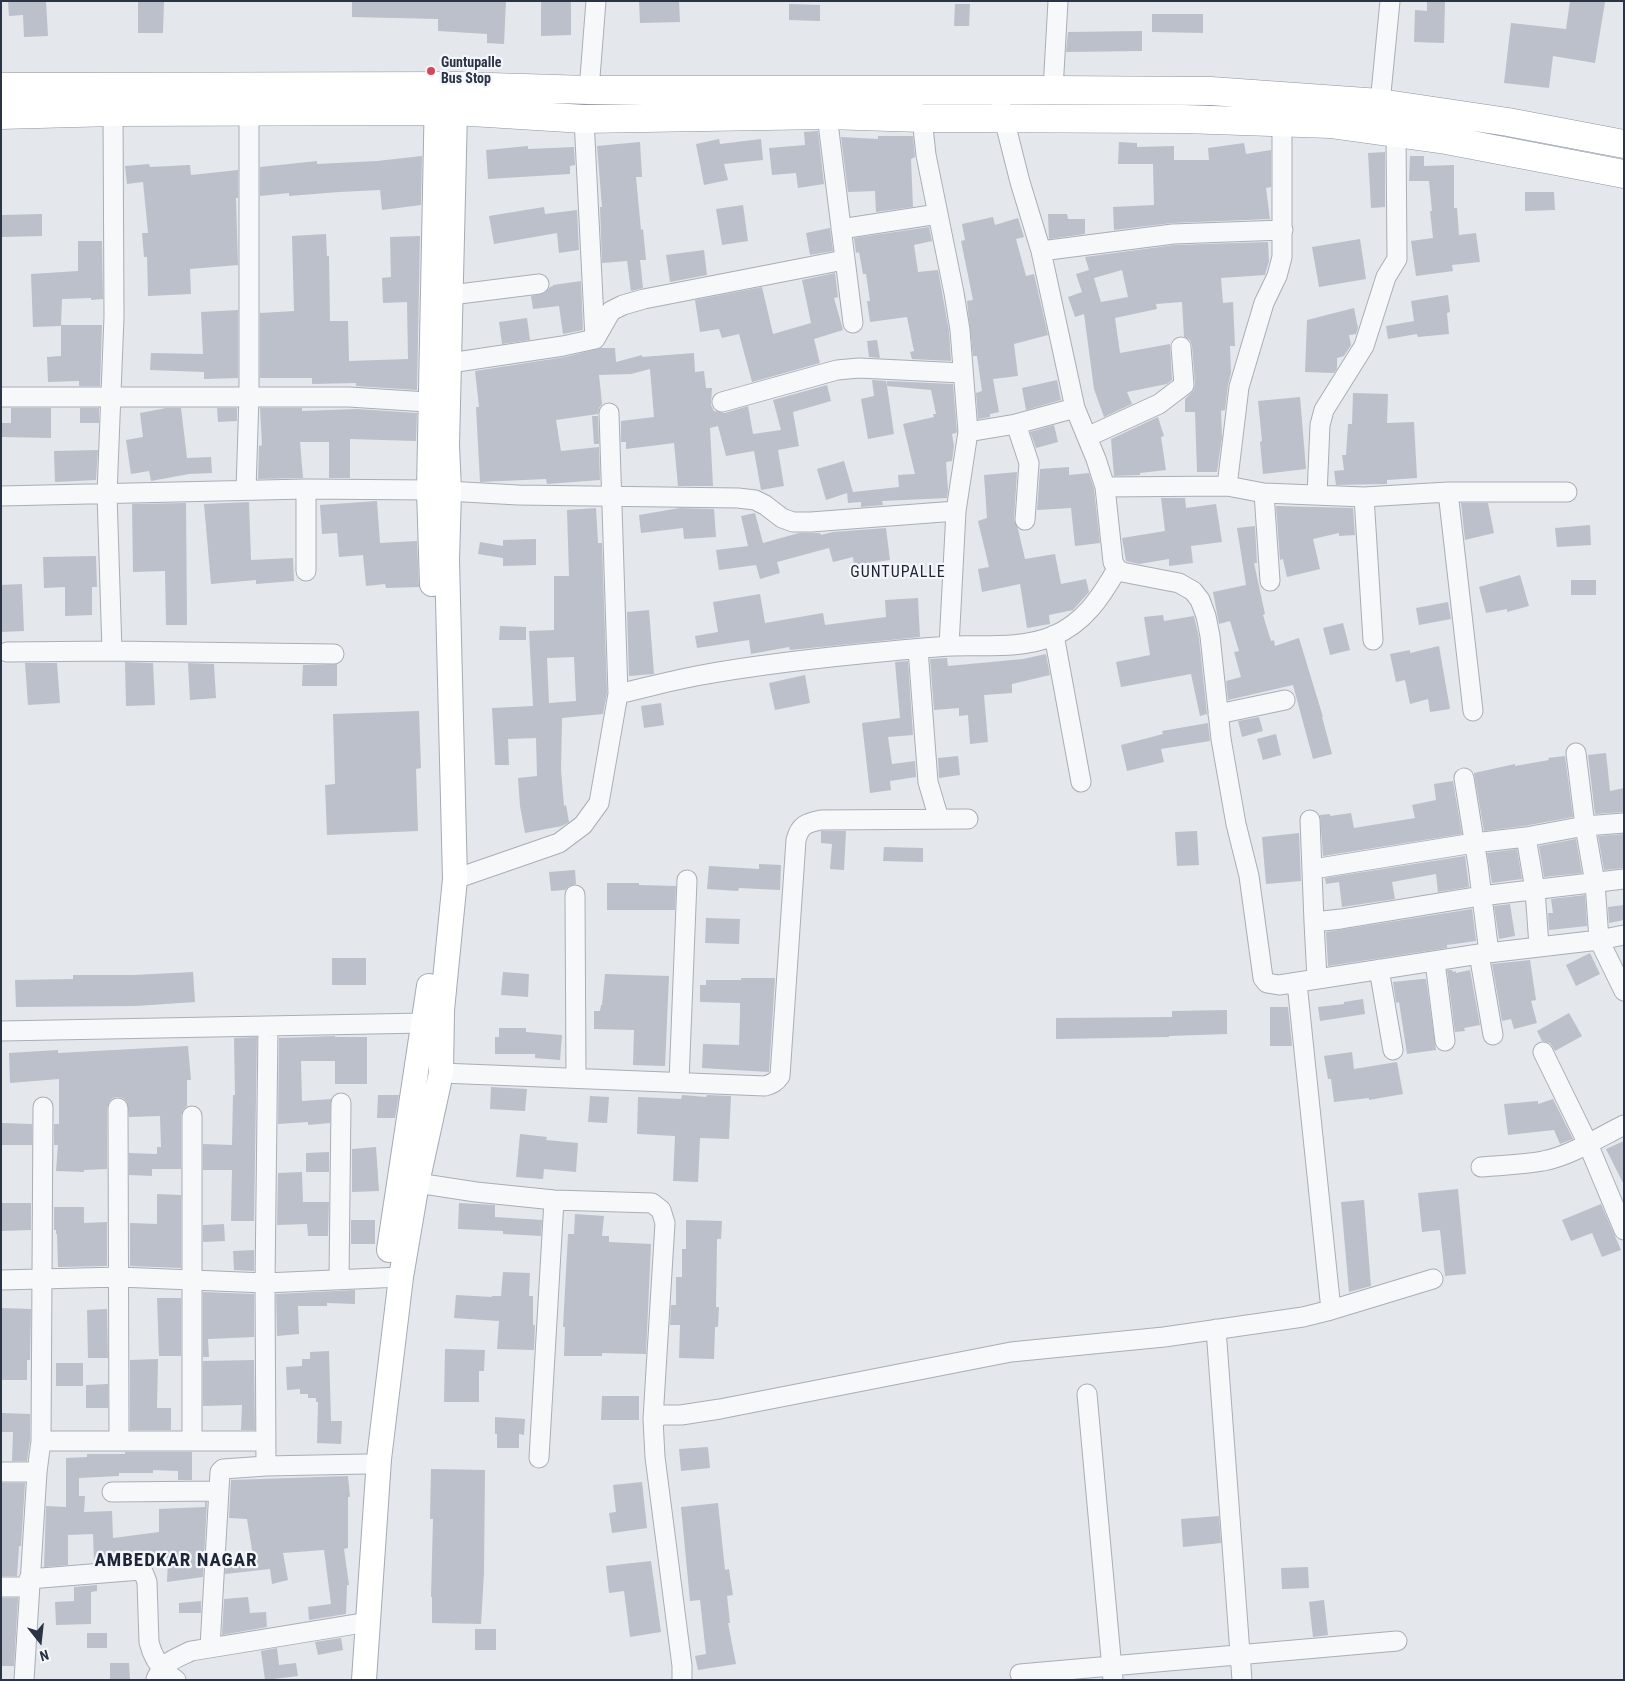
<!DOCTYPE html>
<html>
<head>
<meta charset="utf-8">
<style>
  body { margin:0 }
  #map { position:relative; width:1625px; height:1681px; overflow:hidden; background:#e4e7ec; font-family:"Roboto Condensed",sans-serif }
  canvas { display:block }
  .frame { position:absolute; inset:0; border:2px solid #2b3445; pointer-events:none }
  .north { position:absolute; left:15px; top:1616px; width:50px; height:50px; -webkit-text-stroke:4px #f4f6f9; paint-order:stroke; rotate:164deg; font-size:14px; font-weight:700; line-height:20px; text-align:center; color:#2b3445 }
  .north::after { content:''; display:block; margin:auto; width:18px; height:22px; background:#2b3445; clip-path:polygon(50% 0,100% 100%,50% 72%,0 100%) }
</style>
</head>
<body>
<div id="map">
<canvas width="1625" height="1681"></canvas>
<div class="frame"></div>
<div class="north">N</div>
</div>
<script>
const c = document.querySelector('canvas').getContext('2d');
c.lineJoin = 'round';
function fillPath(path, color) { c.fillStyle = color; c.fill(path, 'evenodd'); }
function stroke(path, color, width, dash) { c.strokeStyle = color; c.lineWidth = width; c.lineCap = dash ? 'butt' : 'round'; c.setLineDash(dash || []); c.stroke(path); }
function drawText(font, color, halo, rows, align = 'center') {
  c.font = font + ' "Roboto Condensed",sans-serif'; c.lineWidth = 4.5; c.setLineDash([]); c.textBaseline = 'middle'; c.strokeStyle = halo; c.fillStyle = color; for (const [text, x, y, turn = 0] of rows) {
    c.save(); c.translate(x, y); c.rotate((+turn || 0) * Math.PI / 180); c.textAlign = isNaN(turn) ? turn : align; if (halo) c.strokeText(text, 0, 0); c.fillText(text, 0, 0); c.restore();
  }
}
const building = new Path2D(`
  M8 1H46L48 36 24 37 23 15 9 16Z
  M138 1H164L163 33H138Z
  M352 1H506L504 44 487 43V34L438 31V19L352 17Z
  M541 1H571V35L541 36Z
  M639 1H679L680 22 640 23Z
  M1427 1H1445L1444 43 1414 42 1415 10 1427 11Z
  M1570 1 1605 2 1595 63 1553 56 1549 88 1504 83 1511 23 1566 29Z
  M789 4 820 5V21L789 20Z
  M955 4H970L969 26H954Z
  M1152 14H1203V33L1152 32Z
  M1142 31V51L1066 52 1068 32Z
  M818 131 824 184 798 188 796 173 772 175 769 148 805 145 804 132Z
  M878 136H913L915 157 911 159 913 207 876 212 875 191 848 192 841 137 878 139Z
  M719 139 720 144 761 139 763 160 724 164 728 180 704 185 696 144Z
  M640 142 642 177H636L641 230 643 229 646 260H640L643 288 631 291 627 261 602 263 600 207H602L597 146Z
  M1119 142 1137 143V147L1174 146V160H1209L1208 148 1244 143 1246 154 1271 150V187L1266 188 1270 219 1172 223 1114 230 1113 207 1154 205 1153 164H1118Z
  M528 146V149L574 147 575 165 570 166V174L488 179 486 150Z
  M1385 152V207L1371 208 1368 153Z
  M422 156 421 205 382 210 380 190 339 192 289 196V193L260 196V167L317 161V164L377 161Z
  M1410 156H1424V166L1454 165V208H1457L1459 235 1476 233 1480 262 1452 265 1453 271 1416 276 1411 241 1433 238 1430 211H1432L1429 181H1409Z
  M149 164 150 167 190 165 191 175 238 170V198H236L238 265 190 269 191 294 148 296 147 257H144L142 233H148L143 182 127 184 125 166Z
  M1525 192H1554L1555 210 1525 211Z
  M743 205 748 241 722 245 716 209Z
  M544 207 545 214 577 210 579 250 559 253 557 233 494 244 489 216Z
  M42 214V236L1 237V215Z
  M1048 214H1067L1068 219H1085V234L1049 239Z
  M993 217 995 225 1018 218 1024 237 1016 239 1026 276 1034 274 1048 335 1014 344 1018 376 993 379 999 412 990 414V417L978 419 976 393 982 391 977 356H973L967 301 973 300 961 241 965 240 962 224Z
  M929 227 932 241 914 245 918 272 938 270 949 331 951 361 912 359 910 352 914 351 907 317 870 322 867 301H870L866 274H863L859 252 856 253 854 238Z
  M830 228 833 251 810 255 806 233Z
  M326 234 327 256H329L330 321H348L349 361 408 359 407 302 383 303 382 278 391 277 390 237 420 236 417 390 356 386V383L312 384V378H260V313L294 311 292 236Z
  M1360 239 1366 279 1319 287 1312 247Z
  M78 241H102L103 299 91 300V298L62 299 61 325H102L100 386H79V381L48 382 47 357 61 356V326L33 327 31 274 78 271Z
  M1268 242 1269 261 1265 275 1221 278 1223 303 1233 302 1235 346H1230L1231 373 1228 385 1225 410 1221 411 1222 437 1217 472H1197L1195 412H1185V399L1194 390 1195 384 1192 346 1190 340 1184 337 1182 302 1156 304 1157 309 1115 318 1120 353 1170 344 1172 380 1167 384 1127 392 1132 404 1104 417 1094 389 1084 314 1075 317 1068 297 1082 292 1076 274 1089 270 1085 257 1174 245ZM1122 270 1128 297 1101 302 1094 278Z
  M704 250 707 275 670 282 666 255Z
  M835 273 838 297 834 298 843 330 814 339 820 363 752 382 739 334 722 338 719 329 700 332 695 300 762 287 773 334 811 323 802 280Z
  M581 281 583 330 563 334 559 306 533 309 531 296 545 293 550 287 553 286V285Z
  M1448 295 1450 312 1447 313 1449 334 1418 337 1417 334 1388 339 1386 326 1414 321 1411 301Z
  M1354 308 1358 328 1356 334 1349 335 1351 345 1344 356 1337 358V369L1334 373 1305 372 1307 320Z
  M238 310V378L204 379V372L150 370 151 353 203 354 201 312Z
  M527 318 530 340 502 344 499 322Z
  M877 340 880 358 869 357 867 341Z
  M601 348H615L616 362 642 355V357L694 353 695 372 704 371 706 388H712L711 405 714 411 725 413 748 406 753 434 781 430 773 400 827 385 831 401 793 412 799 446 778 450 784 486 761 490 754 451 726 456 718 426 710 428 713 486H678L674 443 626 449V442H621V421L654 417 650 369 631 374 599 375 602 404 599 408 598 414 556 420 561 451 599 447 600 480 547 484 546 479 480 482 476 407H479L475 371 565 357Z
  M872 380 886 381 887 386V381L953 384 957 432 956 433 952 434 954 446 952 461 946 462 948 490 947 498 882 501 883 505 861 507V502L848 503 847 493 826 500 817 469 844 461 853 492 899 487 898 475 915 474 903 424 934 417 933 414H936L931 390 887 386 894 434 868 439 861 399 874 396Z
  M1057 380 1061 400 1026 410 1022 388Z
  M1353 393 1388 394 1387 423 1414 422 1417 478 1387 480V484H1386L1336 485 1334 471 1344 470 1342 455H1346L1348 424H1352Z
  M1300 397 1306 469 1263 474 1260 442 1262 441 1258 401Z
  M11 408H51V438L1 437V423H11Z
  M80 408H99V423H80Z
  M166 408H181L187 458 211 457 212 473 189 474 151 481 149 471 131 474 126 440 143 437 140 413Z
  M217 408H237V421L218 422Z
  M260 408H302V411L357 409 417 413 416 441 350 439V478H329V442H300L303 478 258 479 259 446 262 445Z
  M592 416H598L599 444H594Z
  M1158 417 1164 436 1161 437 1166 470 1140 473V475L1114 476 1111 439Z
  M1054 425 1058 442 1036 448 1030 432Z
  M98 450 96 480 55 482 54 451Z
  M1069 467V475L1089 473 1094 489 1100 543 1075 546 1071 508 1037 510 1040 469Z
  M1017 472 1014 520 1018 529 1025 559 1055 554 1061 584 1086 579 1089 592 1073 610 1049 615 1050 624 1027 628 1020 584 982 592 978 569 989 567 978 521 987 518 984 475Z
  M1161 498H1185L1186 508 1216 504 1222 542 1191 546 1193 563 1169 566V559L1139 564 1126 561 1122 538 1165 531Z
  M377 501 380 543 417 541 419 587 386 588 385 584 366 586 363 555 339 557 337 533 322 534 320 505Z
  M249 502 251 560 293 558 294 581 256 584V580L211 584 204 504Z
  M186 503 187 625H166L165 571 133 572 132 504Z
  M1461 503H1488L1494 533 1465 540Z
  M1276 506 1353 508 1355 535 1339 536V533L1313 539 1320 569 1287 577 1283 559 1280 560Z
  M596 508 598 543H602L607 693 603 714 562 718 561 770 564 806 566 805 569 822 562 826 525 833 520 806 518 778 537 776 536 738 508 739 509 765H495L492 708 533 706 529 631 554 630V576H569L567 510ZM574 657 576 701 549 703 547 658Z
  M680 508 714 509 716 537 684 539 683 528 641 533 639 515Z
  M755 513 763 543 799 533H820L821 535 833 532 886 528 890 560 854 565 853 557 833 562 829 548 777 562 780 573 760 579 756 565 719 570 716 550 748 546 741 516Z
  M1590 525 1591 545 1557 547 1555 528Z
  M1255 526 1257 563H1254L1265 614 1263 615 1271 641 1274 640 1275 646 1299 638 1323 717H1322L1332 754 1313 759 1293 685 1228 700 1226 681 1241 677 1234 652 1239 651 1230 621 1219 624 1213 592 1246 585 1237 528Z
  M536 539V565L503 566V558L478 554 480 542 503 546V540Z
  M96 556 97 587H92V615L65 616V587L44 588 43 557Z
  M1520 575 1529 606 1507 612V609L1486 613 1479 587Z
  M1571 580H1596V595H1571Z
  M22 584 24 631 1 632V585Z
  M760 594 765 623 823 613 825 625 886 617 885 600 918 598 920 637 790 650 789 647 751 654 749 640 697 648 695 636 718 632 713 602Z
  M1448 602 1451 619 1419 625 1416 608Z
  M649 610 654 674 629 676 627 612Z
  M1163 615 1164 621 1194 616 1199 638 1207 714 1200 716 1191 674 1121 687 1116 662 1150 655 1144 617Z
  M1343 623 1350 650 1330 655 1323 628Z
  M500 626 526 627V640H499Z
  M1439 646 1450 709 1430 712 1428 699 1410 704 1405 680 1396 682 1390 654 1410 650V653Z
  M1046 654 1050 675 1012 684V693L984 695 988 742 970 744 968 715 959 716V708L934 710 930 659 947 658 948 666 1023 659Z
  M908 661 913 735 888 737 892 764 915 761 916 777 890 781 891 790 870 793 862 723 900 718 895 662Z
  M125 662 153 663 155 705 126 706Z
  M25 663H57L60 703 28 705Z
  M188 663 214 664 216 698 190 700Z
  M337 664V686H302L303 665Z
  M805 675 810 703 775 710 769 683Z
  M661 703 664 725 644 728 641 706Z
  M419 711 421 768 416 769 418 831 327 835 325 785 335 784 333 714Z
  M1259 717 1263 731 1242 737 1238 721Z
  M1208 723 1210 741 1161 749 1164 762 1127 771 1121 745 1163 734 1162 731Z
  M1276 734 1281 755 1263 760 1257 739Z
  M1606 753 1610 791 1624 788V812L1595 814 1588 755Z
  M958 756 960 775 939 778 938 758Z
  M1565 756 1573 817 1524 826 1484 831 1474 773 1515 764V766L1549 760 1548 758Z
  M1453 781 1462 834 1323 856 1320 815 1330 814V816L1351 813 1354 828 1415 818 1412 805 1436 800 1434 784Z
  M821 831H846L844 870 830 869 832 844 821 843Z
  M1197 831 1199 865 1177 866 1175 832Z
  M1299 833 1301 881 1266 884 1262 837Z
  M1624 834V868L1604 870 1598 836Z
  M1576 839 1582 873 1544 877 1539 846Z
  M884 847 923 848V862L883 861Z
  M1517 849 1522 879 1492 883 1487 853Z
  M1465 856 1469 887 1438 892 1436 874 1392 882 1395 899 1342 907 1339 882 1326 884 1325 878Z
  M759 864 781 865 780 890 739 888 738 891 707 889 709 866 759 869Z
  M575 870 576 884 569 886 565 890 551 891 549 872Z
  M607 883H639V885L676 886 675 910H607Z
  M1585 895 1587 926 1549 930 1548 913H1553L1551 899Z
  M1510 904 1515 936 1499 939 1494 906Z
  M1624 905V920L1609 923 1608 907Z
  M1472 909 1476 941 1447 945V948L1328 966 1326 932Z
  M706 918 740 919 739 944 705 943Z
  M1590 953 1600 974 1576 986 1566 965Z
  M332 958H366V985H332Z
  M1530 960 1536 1000 1531 1001 1537 1023 1514 1029 1511 1019 1502 1021 1492 964Z
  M1447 970H1452L1453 972 1456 971V973L1470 970 1480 1025 1464 1028 1465 1031 1455 1032Z
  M193 972 195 1002 136 1006 16 1007 15 980 73 979V975H133Z
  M503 972 529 974 528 997 501 995Z
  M605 974 669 976 665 1066 633 1065 634 1030 594 1029V1011H600L601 1005H602Z
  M741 978H775L769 1072 702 1068 703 1044 739 1045 740 1014V1003L700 1002V985H706V980H741Z
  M1422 979H1426L1436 1050 1407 1054 1399 1002 1396 1003 1393 982Z
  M1363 999 1365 1014 1320 1021 1318 1007 1344 1004V1002Z
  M1270 1007H1288L1292 1046H1270Z
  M1227 1010V1034L1169 1036V1037L1056 1039V1018L1172 1017V1011Z
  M1569 1013 1582 1036 1555 1051 1550 1043 1542 1041 1537 1031Z
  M499 1028H526V1032L562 1035 560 1060 535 1058V1054H495V1037H499Z
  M335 1036V1037H367V1084H335V1061H301L302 1101 331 1099 330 1123 308 1125V1122L278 1124 279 1038Z
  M257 1037 254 1221H231L232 1170H203V1144L232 1145 233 1095H235L234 1038Z
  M188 1046 191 1080H187V1106L183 1110 181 1116V1169H152V1176L129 1175V1153L157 1154V1147H161L160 1116 129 1117 127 1102 123 1098 117 1097 113 1098 109 1102 107 1108V1169L84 1170V1172L56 1171 58 1145H54V1124H59V1079L10 1083 9 1053 58 1050V1053Z
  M1352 1052 1354 1069 1397 1062 1403 1094 1369 1100V1098L1334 1102 1331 1079H1328L1324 1056Z
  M491 1087 527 1089 525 1111 490 1109Z
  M378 1095H399L395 1118H377Z
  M682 1095 706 1097 707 1095 731 1096 729 1139 700 1138 698 1182 673 1181 675 1136 637 1134 638 1097 681 1099Z
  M590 1096 609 1097 607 1123 588 1122Z
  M1553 1099 1573 1139 1560 1144 1554 1130 1508 1135 1504 1104 1538 1101V1104Z
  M1 1123 32 1124V1145H1Z
  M520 1134 547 1137 546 1140 578 1143 576 1172 544 1169 543 1179 516 1177Z
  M1624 1141V1185L1606 1149Z
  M376 1147 379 1191 352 1192V1149Z
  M329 1152V1172H306V1153Z
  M302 1172 303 1202H329L328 1236H308L307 1224 277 1225 278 1173Z
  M1458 1189 1466 1274 1445 1276 1440 1230 1422 1232 1418 1193Z
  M157 1194 181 1195V1268L130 1266V1223L157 1224Z
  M1364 1200 1371 1286 1349 1292 1341 1202Z
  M1 1203H31V1230L1 1231Z
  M459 1203 495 1205V1217L542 1220 541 1236 503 1234V1231L458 1229Z
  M1601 1204 1621 1250 1602 1257 1592 1233 1571 1241 1562 1220Z
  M54 1207H84V1223L107 1222V1266L58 1267 57 1234H56V1230H54Z
  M575 1214 604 1216 602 1236H609V1242L651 1244 646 1354 602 1353V1356H564L565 1327H563L568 1234H574Z
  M351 1220H375V1244H351Z
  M686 1220 722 1221 721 1239H717L716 1307H719L718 1327H715L714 1359 679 1358 680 1325H670L671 1305H676V1277H682V1249H686Z
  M224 1224 225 1241 203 1242V1225Z
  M254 1250V1271L234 1270 233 1251Z
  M503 1272 530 1273 529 1296H533V1325H535L534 1350 497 1349 499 1321 454 1318 456 1295 492 1297V1296H501Z
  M355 1290V1304L327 1303V1306H298L299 1334 277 1336 276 1294Z
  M203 1292 254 1294V1337L208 1339 209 1357H203Z
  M157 1298H181V1356H159Z
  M1 1308 31 1309 30 1360H27V1380H1Z
  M107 1309 108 1358H88L87 1310Z
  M445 1349 485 1350 484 1371H479V1402H444Z
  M329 1351 331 1421H342L341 1444 317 1443 318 1402H316V1398H308V1394H300V1389L287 1390 286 1367 302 1366V1359H310V1352Z
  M158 1359 157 1408H171V1430H130V1360Z
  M254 1360 255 1430H241L242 1405 203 1406V1361Z
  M56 1363H83V1386H56Z
  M108 1384V1408H86V1385Z
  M602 1396H639V1420H601Z
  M1 1413 30 1414V1440L27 1461H12L13 1432H1Z
  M495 1417 525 1419 524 1435 519 1434V1448H497V1434H495Z
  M708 1447 710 1468 681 1471 679 1449Z
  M125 1452H192V1480H178V1471L153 1470V1473H119V1476L79 1478V1496H85L84 1512 112 1511 113 1538 159 1532V1509L205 1507V1502H207L203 1577 167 1582 168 1558H153L94 1562 93 1534 68 1535V1565L44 1567 46 1506 66 1507V1458L87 1457V1454H125Z
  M431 1469 485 1470 484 1574 481 1624 432 1623V1597H431L433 1519H430Z
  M348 1476 350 1497H348V1548L344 1549 349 1585H347L346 1614 309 1620 308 1607 331 1604 324 1550 283 1553 288 1580 272 1584 270 1569 225 1574 226 1559 253 1556 247 1519 229 1518 231 1480Z
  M642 1482 647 1528 612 1533 609 1513 616 1512 613 1485Z
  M1 1483H25L21 1546H19L17 1576H2Z
  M718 1503 725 1570 729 1569 733 1595 727 1596 730 1623H728L736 1664 698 1670 695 1656 706 1654 700 1600 690 1601 681 1507Z
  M1219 1516 1221 1543 1183 1547 1181 1519Z
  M651 1561 661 1632 630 1637 624 1591 609 1593 606 1566Z
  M1308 1567 1309 1588 1282 1589 1281 1568Z
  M97 1585V1591L91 1592V1624L56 1625 55 1602 74 1601V1587Z
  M248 1597 250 1613 266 1612 267 1627 222 1635 224 1599Z
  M1 1598H18L14 1666H1Z
  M1324 1600 1328 1635 1313 1637 1309 1602Z
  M201 1601V1613H179V1603Z
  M475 1629H496V1650H475Z
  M87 1633H107V1648H87Z
  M341 1638 343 1650 318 1655 315 1642Z
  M277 1648 279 1665 296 1663 298 1676 265 1680 261 1651Z
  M110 1663H129L130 1680H110Z`);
const minor = new Path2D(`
  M589 90 596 1
  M1053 90 1058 1
  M1380 103 1390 1
  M1001 107 1020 182 1041 251 1075 408 1096 459 1105 487 1113 562 1117 569 1122 572 1179 583 1193 591 1200 600 1206 616 1210 636 1221 739 1236 824 1249 876 1263 978 1267 983 1279 985 1479 954 1599 940 1624 935
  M827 115 853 323
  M922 118 926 155 954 293 960 330 968 432 956 511 949 646
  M584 119 595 339
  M841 229 938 214
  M1041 251 1173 234 1283 230
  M451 295 539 284
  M450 363 563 346 595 339 611 311 623 305 644 299 844 260
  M1 397H349L443 403
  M722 402 837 370 859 368 963 373
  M1016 424 1029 463 1025 520
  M968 432 1016 424 1075 408
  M1087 437 1159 404 1184 385 1181 347
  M1227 486 1239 387 1264 303 1277 276 1282 257V123
  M1105 487 1227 486 1264 493 1364 497 1448 492H1567
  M306 489V571
  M246 490 249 396V112
  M1448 492 1473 711
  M1264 493 1270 581
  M1317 495 1320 425 1324 410 1364 346 1386 277 1397 259 1396 134
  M1 496 306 489 429 490 518 495 738 498 755 500 765 505 782 518 793 522H811L956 511
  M1364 497 1373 640
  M1054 635 1081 782
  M918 649 928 782 939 819
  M112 651 107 494 114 317 113 112
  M7 652 112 651 334 654
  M618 694C644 688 670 681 696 676 760 664 826 657 891 651 911 649 932 647 952 646 985 645 1022 649 1053 636 1084 623 1101 597 1117 569
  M1218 714 1285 700
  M1576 753 1585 826 1595 883 1599 940 1624 991
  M1464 778 1478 865 1489 953
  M1310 820 1314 922 1341 919 1481 896 1624 879
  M1526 837 1535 890 1539 946
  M1313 869 1474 843 1526 837 1585 826 1624 823
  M455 879 559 843 583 825 599 803 618 694 609 413
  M575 895 576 1078
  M1314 922 1317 979
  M1479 954 1493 1035
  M1435 962 1445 1041
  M1379 969 1393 1050
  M1297 983 1331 1310
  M1 1031 425 1023
  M1543 1052 1588 1144 1624 1230
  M441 1073 765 1086C772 1084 776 1082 780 1076L796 840C800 825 806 823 821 820L968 819
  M679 1082 687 880
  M118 1108 119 1441
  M1481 1167C1501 1165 1522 1165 1543 1161 1568 1157 1600 1137 1624 1125
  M404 1181 476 1192 554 1200 652 1203 661 1210 665 1223 653 1419 655 1457 682 1666V1680
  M339 1279 341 1103
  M1 1280 119 1277 265 1283 401 1277
  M1216 1329 1242 1680
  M1087 1394 1113 1680
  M653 1419 663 1415H681L720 1409 1011 1352 1164 1337 1303 1317 1331 1310 1433 1279
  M192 1440V1116
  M41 1441H265
  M539 1458 554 1200
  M266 1466 265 1283 268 1027
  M1 1472H37
  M112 1492 219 1491
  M29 1579 140 1570 144 1574 147 1582 149 1642C153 1659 162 1671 176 1680
  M1 1587H29
  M210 1647 220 1472 223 1469 266 1466 366 1464
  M1020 1674 1397 1641
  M156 1679C164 1661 175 1659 191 1651L368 1622
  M24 1680 37 1472 41 1441 43 1107`);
const major = new Path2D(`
  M432 584 429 490 437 92
  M389 1250 429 986
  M364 1680 379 1459 401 1277 417 1183 441 1073 442 1010 455 879 447 560 449 491 447 445 455 111 457 93`);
const highway = new Path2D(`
  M1 87 458 86 589 90H1053L1211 91 1380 103 1508 122 1624 144
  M1 115 113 112 455 111 584 119 827 115 922 118 1183 119 1330 124 1446 140 1624 174`);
const markers = [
  [431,71,5,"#d1495b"]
];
const poiNames = [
  ["Guntupalle",441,63],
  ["Bus Stop",441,79]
];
const quarterNames = [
  ["GUNTUPALLE",898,573]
];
const districtNames = [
  ["AMBEDKAR NAGAR",176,1561]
];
fillPath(building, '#bbc0ca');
stroke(minor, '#a9aeb7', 21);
stroke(major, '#a3abb8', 26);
stroke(highway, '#8b94a3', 29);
stroke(minor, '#f7f8fa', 19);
stroke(major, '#fff', 24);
stroke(highway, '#fff', 28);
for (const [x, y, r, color] of markers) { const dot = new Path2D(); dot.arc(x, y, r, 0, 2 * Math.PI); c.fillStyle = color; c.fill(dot); stroke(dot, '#f4f6f9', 2); }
drawText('bold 14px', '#2b3445', '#f4f6f9', poiNames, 'left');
c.letterSpacing = '1px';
drawText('16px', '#1d2536', '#f4f6f9', quarterNames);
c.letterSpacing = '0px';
c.letterSpacing = '1px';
drawText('bold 19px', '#1d2536', '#f4f6f9', districtNames);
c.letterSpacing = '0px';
</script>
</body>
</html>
